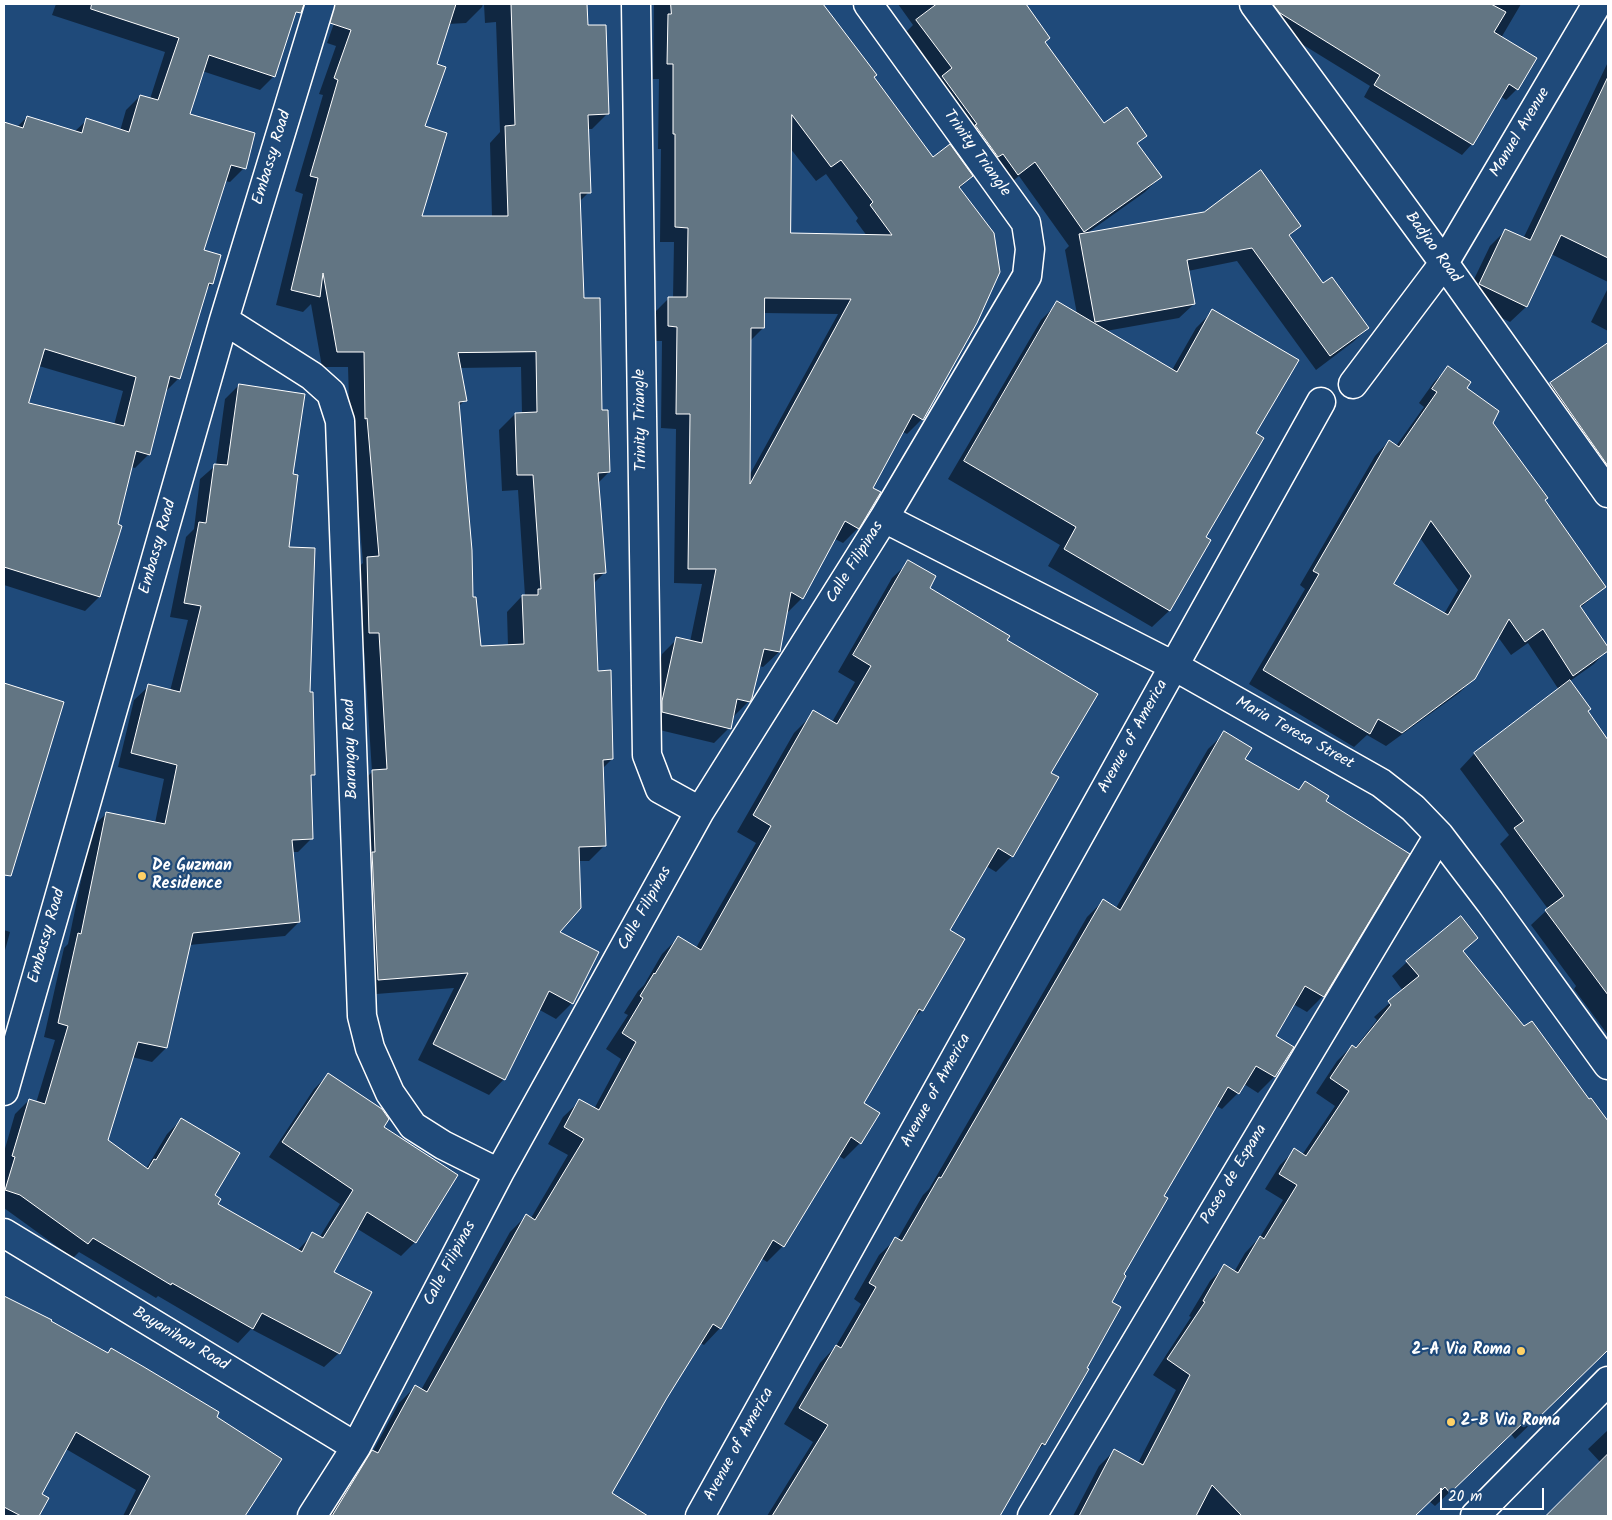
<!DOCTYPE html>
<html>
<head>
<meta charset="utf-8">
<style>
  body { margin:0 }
  #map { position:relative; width:1612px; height:1520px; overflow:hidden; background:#1f4a7a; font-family:Kalam,sans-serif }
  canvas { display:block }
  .frame { position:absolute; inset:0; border:5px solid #fff; pointer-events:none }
  .scale { position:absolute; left:1440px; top:1488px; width:104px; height:22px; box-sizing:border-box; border:2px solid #fff; border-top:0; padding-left:6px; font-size:15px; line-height:18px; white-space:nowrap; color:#fff; -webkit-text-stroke:4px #1f4a7a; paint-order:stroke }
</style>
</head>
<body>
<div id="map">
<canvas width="1612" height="1520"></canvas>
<div class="frame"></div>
<div class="scale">20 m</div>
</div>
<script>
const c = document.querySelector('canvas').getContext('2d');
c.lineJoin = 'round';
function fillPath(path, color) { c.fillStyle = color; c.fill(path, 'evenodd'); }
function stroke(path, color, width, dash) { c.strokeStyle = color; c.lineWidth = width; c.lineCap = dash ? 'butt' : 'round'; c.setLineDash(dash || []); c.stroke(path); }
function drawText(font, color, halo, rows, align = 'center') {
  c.font = font + ' Kalam,sans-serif'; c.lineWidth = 4.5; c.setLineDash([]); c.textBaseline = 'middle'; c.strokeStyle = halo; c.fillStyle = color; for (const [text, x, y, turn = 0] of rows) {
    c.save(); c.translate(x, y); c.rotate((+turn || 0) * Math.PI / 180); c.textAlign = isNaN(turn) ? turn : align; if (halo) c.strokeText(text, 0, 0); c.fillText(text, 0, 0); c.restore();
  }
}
const shadow = new Path2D(`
  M56 4H298L274 76 260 90 202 71 188 115 244 168 230 182 225 181 202 251 212 284 206 289 179 378 164 393 149 454 135 468 131 467 99 597 85 611 4 585V123L17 127 27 117 74 132 87 120 120 131 126 110 140 96 150 99 165 52 52 15ZM39 366 123 391 114 425 28 404Z
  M341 4H483L482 7 466 23 448 24 435 65 423 127 420 217H492L490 143 500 132 496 22 485 23 484 4H586L587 26 608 113 592 129H587L589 192 579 202 583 299 609 472 598 483 604 573 593 584 596 672 612 759 602 769 605 845 589 861H578L558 932 572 1003 556 1019 538 1009 504 1079 489 1095 418 1060 454 988 363 995 357 787 372 772 364 648H354L352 573 363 563 352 433 350 434 348 367H322L311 304 303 312 276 305 303 194 295 191 323 95 319 94 336 46 327 43ZM521 367 522 414H515L499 430 502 491 518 490 525 596H522L507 612 508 646 480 648 472 598 458 407 465 400 459 368Z
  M654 4H822L875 75 872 78 933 159 971 176 959 189 922 419 907 434 903 432 872 489 858 528 843 543 835 539 802 598 787 613 786 612 779 652 763 667 759 666 749 701 734 716H732L729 728 714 743 647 727V717L662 654 677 639 690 642 702 584 674 583 676 429 661 428 662 341H653L654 313 669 298H673L674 242H660L661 149H658L659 79H653ZM790 148 816 181 826 174 858 218 856 221 867 236 790 235ZM763 313 838 314 749 476 750 341 763 328Z
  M898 4H1024L1049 38 1044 43 1104 125 1145 136 1137 144 1160 177 1145 192 1086 234 1300 226 1288 237 1323 285 1368 328 1353 342 1316 370 1237 261 1188 271 1194 304 1179 318 1106 331 1172 370 1196 328 1213 311 1254 433 1204 538 1210 541 1169 611 1152 627 1048 566 1060 545 948 479 1041 320 1058 303 1077 314 1065 250 1069 246 1019 176 1003 189 902 36 913 25Z
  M1263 4H1521L1501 38 1517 89 1506 100 1500 96 1472 144 1462 155 1364 97 1370 86 1279 30Z
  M1608 62V282L1551 254 1526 307 1510 322 1464 300 1490 246 1506 230 1523 239Z
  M1608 288V331L1591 322Z
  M1608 345V509L1605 500 1539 396 1556 380Z
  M1448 368 1492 423 1604 587 1580 608 1608 649 1594 664 1570 681 1586 712 1608 742V1035L1574 989 1576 986 1531 925 1548 909 1500 844 1509 835 1460 769 1474 754 1559 690 1528 643 1511 655 1498 637 1474 679 1459 693 1386 746 1367 735 1354 747 1249 684 1305 589 1300 585 1375 456 1389 441 1396 446 1424 407 1419 403 1434 382ZM1420 538 1458 590 1444 614 1393 585Z
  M239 385 292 475 288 549 309 693 313 774 310 778 312 838 298 852H292L299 922 285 936 189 945 166 1048 152 1062 132 1057 106 1140 146 1169 167 1134 181 1120 217 1204 297 1251 313 1234 319 1238 340 1204 269 1157 314 1089 328 1075 382 1128 415 1242 401 1256 356 1228 333 1273 370 1293 339 1353 324 1367 251 1329 238 1343 158 1296 156 1298 79 1252 73 1258 4 1208V1152L15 1114 29 1100 36 1103 55 1040 44 1037 64 948 68 944 92 827 107 813 155 823 164 779 118 767 134 700 149 686 170 691 188 620 170 617 186 537 194 529 200 479 216 465 225 399Z
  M909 562 928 588 1005 641 1050 774 1012 856 996 872 986 866 948 931 922 1010 910 1022 862 1104 860 1143 844 1159 839 1156 783 1246 767 1262 761 1258 720 1328 704 1345 700 1343 666 1398 611 1493 632 1507 627 1516H327L356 1468 373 1451 399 1403 415 1387 421 1390 510 1232 526 1216 531 1218 568 1155 548 1144 563 1117 580 1101 594 1109 621 1059 606 1049 628 1015 624 1013 638 991 644 985 662 954 678 938 696 948 756 843 737 832 794 733 811 716 832 722 855 682 838 672 892 578Z
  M4 684 62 702 12 868 4 876Z
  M1225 733 1244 759 1297 791 1305 783 1324 802 1323 996 1307 1012 1293 1004 1274 1036 1292 1047 1274 1077 1258 1093 1244 1084 1238 1093 1222 1109 1215 1105 1162 1196 1122 1275 1044 1444 1035 1453 998 1516H767L813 1442 784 1424 820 1363 836 1346 861 1304 854 1299 879 1255 896 1239 897 1240 923 1195 929 1189 1087 917 1103 901 1116 908 1208 749Z
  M4 930 10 932 4 954Z
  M1477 938 1462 952 1524 1028 1589 1101 1591 1100 1608 1123V1349L1591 1362 1577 1379 1515 1439 1511 1434 1435 1506 1429 1501 1413 1516H1073L1099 1466 1114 1451 1138 1463 1176 1390 1153 1375 1191 1317 1189 1316 1210 1281 1225 1266 1234 1272 1245 1253 1260 1237 1283 1200 1265 1189 1280 1165 1295 1150 1302 1155 1335 1106 1316 1093 1337 1061 1352 1046 1355 1048 1377 1020 1374 1017 1403 991 1392 976 1407 962Z
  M4 1297 50 1320V1321L107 1354 111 1350 280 1459 244 1516H123L136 1490 66 1449 41 1495 47 1498 38 1516H4Z
  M1608 1430V1516H1548L1601 1463 1588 1449Z`);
const building = new Path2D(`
  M92 4H304L301 13 296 12 275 77 209 55 190 114 255 133 246 169 231 165 204 250 221 255 213 284 209 283 180 379 170 376 150 455 136 451 118 524 122 526 100 597 4 567V122L23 128 27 116 82 133 86 118 129 132 140 95 158 100 179 38 91 9ZM45 349 136 377 124 426 29 403Z
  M335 4H456L437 64 446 67 425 126 447 133 422 216H508L505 126 515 125 511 4H587L588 25H606L609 114 588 115 591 193H580L584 298H600L602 410H608L610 472 598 473 606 573 594 574 598 671 611 670 613 759 603 760 606 846 579 847 581 908 560 932 599 952 573 1004 549 991 505 1080 433 1044 468 973 378 980 372 852H375L372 770 387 769 379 633H369L367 557 379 556 367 418 365 419 364 352H337L323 273 320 297 291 290 318 178 310 176 338 80 334 78 351 30 330 23ZM536 352 537 412 515 413 517 475H533L541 589H538V595H522L524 644 481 646 476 597H473L472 550 459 402 467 401 458 353Z
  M671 4H823L877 75 874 77 933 157 950 144 973 176 959 187 994 233 1000 272 977 323 923 420 913 414 873 488 881 492 859 529 845 521 803 599 791 592 780 652 764 649 752 698 750 702 737 699 731 729 662 712V701L676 637 702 643 716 569H688L690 414H676L677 327 668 326V297H687L688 228 675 227V134H673V64H667L668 14H671ZM792 115 831 167 841 160 873 202 870 205 892 235 791 233ZM765 298 851 299 750 484 751 328H764Z
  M937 4H1026L1050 38 1045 42 1104 123 1127 107 1147 136 1137 143 1162 177 1084 232 1035 162 1018 175 1003 154 998 157 975 125 977 124 942 76 952 68 916 20Z
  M1273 4H1491L1506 12 1494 32 1537 58 1518 90 1509 84 1473 145 1374 85 1380 75 1280 13Z
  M1608 77V258L1561 235 1527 307 1479 284 1505 229 1530 240Z
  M1261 170 1301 226 1289 235 1323 283 1332 277 1369 328 1330 356 1252 248 1187 260 1195 304 1095 322 1079 234 1204 212Z
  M1057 301 1177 372 1212 309 1299 360 1256 433 1264 438 1206 537 1211 540 1170 611 1064 549 1076 527 964 461Z
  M1608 343V466L1550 383Z
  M1448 366 1471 382 1467 388 1499 411 1493 423 1548 498 1545 500 1606 587 1580 606 1608 647V651L1573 676 1543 629 1525 642 1509 619 1475 679 1402 733 1378 719 1370 734 1263 670 1319 574 1313 571 1389 440 1399 447 1437 392 1432 389ZM1431 521 1471 576 1448 615 1394 584Z
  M239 384 305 394 293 474 298 475 289 547 315 548 310 692H313L315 775H311L313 839 292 840 300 922 193 933 167 1048 138 1042 108 1140 148 1169 154 1159 156 1160 181 1118 240 1153 215 1195 221 1199 218 1204 302 1252 312 1232 323 1238 353 1190 282 1142 328 1073 382 1109 389 1119 384 1127 458 1175 416 1243 367 1212 334 1272 372 1292 340 1354 262 1313 253 1329 172 1283 171 1285 93 1238 88 1244 20 1195 5 1190 15 1157 12 1156 29 1099 45 1104 68 1026 58 1023 78 933 81 934 106 812 165 824 177 765 131 753 148 684 180 692 201 606 184 603 199 522 206 523 214 464 227 465Z
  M908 560 936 576 930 588 1010 636 1007 640 1098 694 1051 773 1059 777 1013 857 998 848 950 930 965 939 923 1011 919 1009 864 1103 880 1113 861 1144 851 1137 784 1247 773 1240 721 1329 713 1324 667 1398 612 1493 648 1516H332L372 1450 378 1453 415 1385 427 1392 526 1214 535 1220 584 1139 564 1127 579 1099 599 1110 636 1042 622 1033 643 998 640 996 654 973 655 974 678 936 701 950 771 826 753 815 813 710 837 724 871 666 853 655Z
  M1570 680 1591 709 1588 711 1608 740V995L1545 910 1564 896 1514 828 1524 821 1474 753Z
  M4 683 64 702 11 876 4 875Z
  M1224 731 1252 748 1245 759 1299 790 1305 781 1329 796 1326 801 1410 854 1324 997 1305 986 1276 1036 1294 1047 1275 1077 1256 1066 1239 1094 1228 1087 1164 1196 1168 1198 1124 1274 1126 1276 1112 1302 1121 1307 1087 1368 1089 1369 1045 1445 1042 1443 1000 1516H772L828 1425 799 1408 836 1345 841 1348 876 1287 869 1283 895 1237 902 1241 939 1177 941 1178 1103 899 1120 910Z
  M1461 916 1478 938 1463 951 1524 1026 1532 1021 1589 1099 1591 1098 1608 1121V1350L1531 1425 1526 1420 1450 1493 1445 1487 1415 1516H1242L1212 1485 1196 1516H1079L1114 1449 1143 1465 1190 1375 1167 1359 1205 1302 1203 1301 1224 1264 1238 1273 1260 1236 1264 1239 1297 1185 1279 1174 1294 1148 1306 1156 1349 1091 1330 1078 1352 1045 1356 1048 1391 1005 1388 1001 1419 976 1406 961Z
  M4 1296 52 1320 51 1321 108 1353 111 1348 144 1367 219 1412 217 1417 282 1459 245 1516H129L150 1476 76 1432 42 1494 49 1498 39 1516H21L4 1507Z
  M1608 1454V1516H1546Z`);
const street = new Path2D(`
  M636 4 647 755 660 789 700 811
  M1254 4 1444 263 1608 493
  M224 320 312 376 331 393 340 421 362 1016 370 1048 390 1093 413 1126 443 1145 499 1173
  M1353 384 1444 263 1597 4
  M884 518 1174 666 1381 783 1413 808 1439 835 1490 902 1608 1065
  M4 1091 224 320 320 4
  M4 1233 356 1447
  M312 1516 356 1447 499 1173 700 811 884 518 1027 276 1030 249 1026 223 868 4
  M700 1516 1321 402
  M1032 1516 1439 835
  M1475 1516 1608 1381`);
const markers = [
  [142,876,5,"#ffd166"],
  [1521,1351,5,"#ffd166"],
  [1451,1422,5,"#ffd166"]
];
const streetNames = [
  ["Manuel Avenue",1521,133,-59],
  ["Trinity Triangle",976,154,54],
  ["Embassy Road",273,158,-73],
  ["Badjao Road",1432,248,54],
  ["Trinity Triangle",642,420,-91],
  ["Embassy Road",159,547,-74],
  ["Calle Filipinas",856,563,-58],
  ["Maria Teresa Street",1294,734,29],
  ["Avenue of America",1134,737,-61],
  ["Barangay Road",352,749,-92],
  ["Calle Filipinas",646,909,-61],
  ["Embassy Road",48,936,-74],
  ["Avenue of America",937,1091,-61],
  ["Paseo de Espana",1235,1175,-59],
  ["Calle Filipinas",451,1264,-62],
  ["Bayanihan Road",180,1340,31],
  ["Avenue of America",740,1445,-61]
];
const poiNames = [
  ["De Guzman",152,867],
  ["Residence",152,885],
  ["2-A Via Roma",1511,1351,"right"],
  ["2-B Via Roma",1461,1422]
];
fillPath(shadow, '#0007');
fillPath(building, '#627583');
stroke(building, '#fff', 1);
stroke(street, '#fff', 31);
stroke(street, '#1f4a7a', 28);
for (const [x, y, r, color] of markers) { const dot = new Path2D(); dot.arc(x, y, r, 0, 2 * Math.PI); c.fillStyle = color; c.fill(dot); stroke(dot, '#1f4a7a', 2); }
drawText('16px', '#fff', '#1f4a7a', streetNames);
drawText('bold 16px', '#fff', '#1f4a7a', poiNames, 'left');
</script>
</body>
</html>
